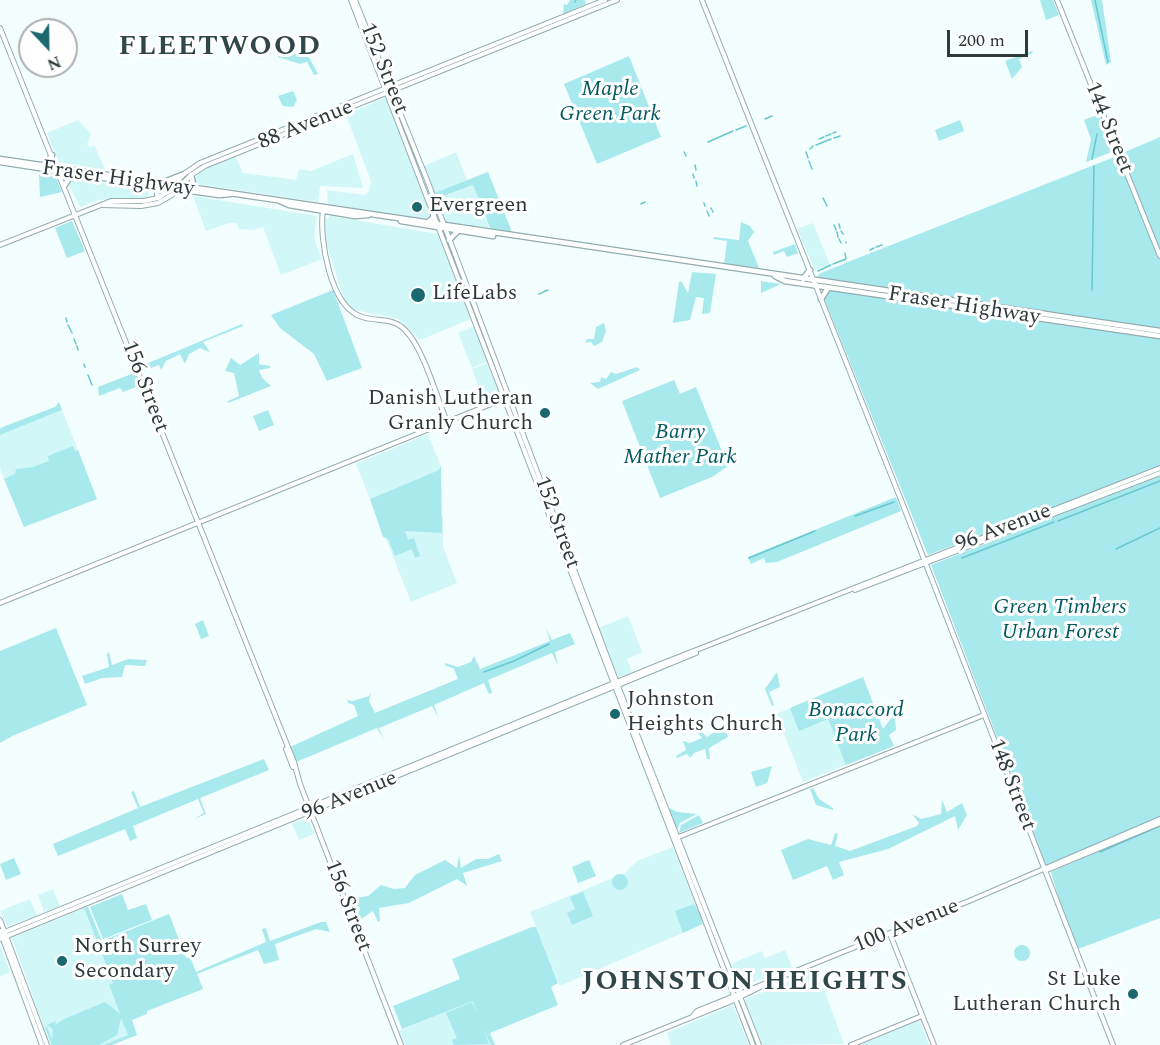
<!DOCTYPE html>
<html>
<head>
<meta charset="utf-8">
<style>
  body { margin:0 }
  #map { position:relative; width:1160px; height:1045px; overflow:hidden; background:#f3feff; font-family:Spectral,serif }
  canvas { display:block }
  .north { position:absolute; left:18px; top:18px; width:60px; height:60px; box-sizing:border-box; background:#fff; border:2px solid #acb0b1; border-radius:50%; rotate:158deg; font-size:16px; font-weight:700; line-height:24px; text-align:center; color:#2f3a3b }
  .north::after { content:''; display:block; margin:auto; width:21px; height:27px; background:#1a686d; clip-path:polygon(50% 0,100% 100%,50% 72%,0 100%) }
  .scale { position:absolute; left:947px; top:30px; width:81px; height:27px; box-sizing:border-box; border:3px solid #2f3a3b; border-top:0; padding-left:8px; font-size:18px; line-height:21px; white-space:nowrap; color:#2f3a3b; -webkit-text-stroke:4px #fff; paint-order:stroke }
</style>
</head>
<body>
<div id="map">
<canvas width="1160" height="1045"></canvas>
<div class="north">N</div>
<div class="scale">200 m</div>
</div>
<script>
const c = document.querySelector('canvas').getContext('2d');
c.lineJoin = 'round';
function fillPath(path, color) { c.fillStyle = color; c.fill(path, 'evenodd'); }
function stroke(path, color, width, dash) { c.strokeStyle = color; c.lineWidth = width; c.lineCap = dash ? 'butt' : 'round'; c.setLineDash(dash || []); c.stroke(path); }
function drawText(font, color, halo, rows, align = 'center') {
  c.font = font + ' Spectral,serif'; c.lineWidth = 6; c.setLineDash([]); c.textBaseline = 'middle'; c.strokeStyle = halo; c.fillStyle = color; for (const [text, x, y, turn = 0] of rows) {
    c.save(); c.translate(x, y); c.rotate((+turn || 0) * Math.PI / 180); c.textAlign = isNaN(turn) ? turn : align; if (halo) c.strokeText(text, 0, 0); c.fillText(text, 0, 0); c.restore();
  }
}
const built = new Path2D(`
  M384 98 387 99 430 211 431 215 426 220 328 204 327 190 365 195 369 191 371 181 346 115Z
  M78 120 91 134 87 144 90 147 95 146 105 170 59 162 47 133Z
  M456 152 467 180 434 193 424 166Z
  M353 154 363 188 320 186 318 202 198 184 193 180 202 170 236 157 243 173 296 180 299 169 311 171Z
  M73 178 149 190 148 198 98 200 80 207 69 185Z
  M473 185 489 228 445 222 437 200Z
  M193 196 317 216 314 239 322 259 281 275 263 227 252 230 239 229 237 223H229L206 231Z
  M330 216 438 234 471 319 420 340 398 319 355 310 345 301 341 291 325 238 326 219Z
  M813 223 830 265 815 270 797 229Z
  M475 326 488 361 472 368 458 333Z
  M487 363 500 395 484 402 472 369Z
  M62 410 78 450 4 479 0 468V435Z
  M428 434 442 469 370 499 356 464Z
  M443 516V547L457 583 411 602 386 539Z
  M628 616 642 652 627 659 632 672 618 677 598 628Z
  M860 681 887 748 803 782 776 714Z
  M308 818 314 834 299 840 292 824Z
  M673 847 703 924 560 986 530 912 625 873 637 861Z
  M53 889 60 906 44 912 38 895Z
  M30 899 37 916 7 926 0 911Z
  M84 908 113 984 109 986 128 1035 103 1045H50L12 938Z
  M0 945 10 972 0 977Z
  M785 950 792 967 740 987 731 964 762 951 765 958Z
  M817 970 844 1044 762 1045 745 1002 746 999Z
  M473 1000 491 1045H405L399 1031Z
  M733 1005 749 1045H671L667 1033Z
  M919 1020 929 1045H859Z`);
const green = new Path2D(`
  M570 0H585L586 4 563 14 564 4 567 5Z
  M1040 0H1053L1059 15 1046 20Z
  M1091 0H1102L1111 62 1106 65Z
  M305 50 318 74 314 75 307 62 300 64 278 57 280 55 287 57Z
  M1032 51 1033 53 1019 59 1022 67 1012 79 1005 61Z
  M629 56 661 137 597 164 564 84Z
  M293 91 297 100 293 107 283 106 278 96Z
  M1099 114 1114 151 1086 162 1091 139 1084 120Z
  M960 120 964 131 939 141 935 130Z
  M1160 137V250L1122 155 1125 152Z
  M1117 156 1160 258V330L817 278 819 274 853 260Z
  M488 172 512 232 490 228 473 185 436 199 434 193Z
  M39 174 55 176 62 192 40 197Z
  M72 221 85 251 67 258 55 228Z
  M741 222 750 226 754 232 748 241 760 270 724 264 727 241 713 239 714 237 739 240Z
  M795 244 798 253 787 257 784 251 774 255 773 252Z
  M692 272 716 274 710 313 702 314 704 298 696 297 690 320 673 323 679 282 681 281 688 293Z
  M761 281 781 284 761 293Z
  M333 290 362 368 327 381 314 354 280 328 271 315Z
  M830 290 1160 337V467L928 555 824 298Z
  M604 323 606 331 602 342 594 346 591 342 585 343 587 339H594L596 327Z
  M242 324 243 326 203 342 210 352 200 348 189 354 185 364 180 354 166 361 161 370 159 365 143 371 141 366Z
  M259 353V364L270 366V368L259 370 262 378 271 386 228 403V401L239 396 234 373 225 371 231 358 240 365Z
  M637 367 640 370 598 389 590 383 600 382 601 377 606 379 611 372 616 374Z
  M134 373 141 385 123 392 120 388 99 396 98 387Z
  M674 380 680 394 696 387 728 466 712 477 660 498 622 401Z
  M59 402 62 410 0 435V428L55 407Z
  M268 410 274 425 259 431 253 416Z
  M73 446 75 451 78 450 97 499 24 527 4 479 15 474 16 469 33 467 49 461 48 456Z
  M441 466 442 533 405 531 408 540 414 538 420 556 415 558 412 549 395 556 388 539 383 537 370 499 439 470Z
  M1160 475V818L1046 865 931 565Z
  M896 497 901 511 777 562 766 563 764 558 751 564 748 557Z
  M203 620 209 636 201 639 195 624Z
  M56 628 87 705 12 736 0 743V651Z
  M546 628 552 640 570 633 575 644 555 652 558 666 552 653 488 680 492 693 489 694 484 683 434 705 438 717 432 706 379 728 384 740 377 728 296 762 290 747 358 716 354 705 348 703 347 700 353 701 369 696 371 692 369 701 375 713 458 679 454 669 445 665V663L458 667 471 662 474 656 480 669 550 641Z
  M109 652 112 665 128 659 147 660 145 666 125 665 122 677 102 678 85 684 82 676 109 667 107 654Z
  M777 672 780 687 769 692 774 705 772 706 765 689Z
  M863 677 883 729 892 717H895L896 730 889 735 894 746 846 765 828 719 799 731 790 708Z
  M724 726 728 737 709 748 710 759H707L705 749 694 753 690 758 687 754 677 758 676 756 686 750 683 741 690 743 702 738 695 729 697 728 707 737Z
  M264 759 269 770 200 798 206 814 194 819 204 813 198 799 133 826 137 838 130 841 125 829 58 856 53 844 138 808 131 792 134 791 140 807Z
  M772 766 767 783 756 787 751 772Z
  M813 788 819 799 833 808V810L816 805 810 789Z
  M942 800 947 812 962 803 967 815 958 830 955 816 888 849 839 862 844 875 833 880 827 866 793 880 781 850 808 839 831 845 835 833 838 834 835 846 850 851 917 826 919 823 912 814 921 819 941 814Z
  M668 807 677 812 697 814 680 823 677 830Z
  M699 815 703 823 679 833 681 825Z
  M1160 824V918L1078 949 1061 906 1051 872Z
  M499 854 502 861 463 873 467 886 457 879 409 903 379 908 380 921 378 922 373 911 358 921 349 899 368 896 381 885 394 889 405 888 415 875 445 860 457 868 459 855 461 868 476 859H488Z
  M14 858 21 874 6 880 0 864Z
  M589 860 596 876 578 883 572 867Z
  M612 882a8 8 0 1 1 16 0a8 8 0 1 1-16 0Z
  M583 892 593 916 572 925 567 913 575 909 570 897Z
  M122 894 128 910 146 904 152 920 103 939 90 907Z
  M694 904 701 915 702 924 683 933 675 911Z
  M88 907 102 941 169 914 186 958 190 957 196 972 266 942 262 929 266 928 270 941 321 922H326L330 932 316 929 275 944 279 960 264 964 258 950 197 974 203 989 147 1011V1014L132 1020 137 1035 112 1045H103L128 1035 121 1018 117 1035 99 1045H52L45 1027H47L52 1040 53 1029 47 1025 56 1021 55 1025 64 1019 105 1002 120 1014 109 985 113 983 84 908Z
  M532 927H536L558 983 551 987 558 1005 490 1033 495 1045H491L483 1028 489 1044 454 1045 452 1040 457 1038 446 1013 472 1002 478 1015 473 1001 402 1029 393 1006 460 979 452 959Z
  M1014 953a8 8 0 1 1 16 0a8 8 0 1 1-16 0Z`);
const stream = new Path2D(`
  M1095 0 1108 62
  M575 2 576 0
  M1101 116 1103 120
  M765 119 772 116
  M1104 122 1106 127
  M736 130 746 126
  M1107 130 1113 145
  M833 133 836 132
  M826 136 831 134
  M834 138 840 136
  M819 139 824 137
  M708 142 733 131
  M816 145 831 139
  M1114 147 1115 150
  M810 149 813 146
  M684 152 686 156
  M806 152 808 158
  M1092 159 1097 134
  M809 161 812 169
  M695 165 696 170
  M693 174 694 178
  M696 181 697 186
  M823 198 827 206
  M704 203 705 206
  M641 204 645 202
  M711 208 713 212
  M707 211 709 216
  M839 224 840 228
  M834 225 836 230
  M841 231 843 234
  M837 232 838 237
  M839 239 841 243
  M846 242V243
  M876 247 882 245
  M870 250 874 248
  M833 264 846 259 845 253
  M818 271 831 265
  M1092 290 1094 166
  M543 292 548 290
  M539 294 542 293
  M66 318 67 322
  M68 325 72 333
  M74 339 76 344
  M77 346 78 350
  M84 364 85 367
  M88 375 92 385
  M855 516 894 502
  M1058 521 1160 481
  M1116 549 1160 528
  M749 558 815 531
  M962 558 1054 522
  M484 672 514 661 549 644
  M1100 852 1160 826`);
const secondary = new Path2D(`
  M351 0 753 1045
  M355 0 427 180 620 691 759 1045
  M702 0 911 525
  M1057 0 1160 256
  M0 28 294 762 300 784 401 1045
  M102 205 141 206 158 203 172 195 191 175 205 166 617 0
  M323 210C319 239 330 307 362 317 377 322 393 317 405 330 423 347 437 398 447 422
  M0 245 111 201H144L158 198 169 191 184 174 200 163 605 0
  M901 500 1113 1045
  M855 590 1160 473
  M0 603 506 398
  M286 749 293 767
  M676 838 984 715
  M1047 870 1160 823
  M0 920 47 1045
  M0 931 42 1045
  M0 934 658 665C826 600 992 533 1160 468
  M890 934 934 1045
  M0 939 696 653
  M693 1016 697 1011 969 901 1160 819
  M623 1045 732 1001 768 983
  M851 1045 922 1016`);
const primary = new Path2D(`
  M0 159 1160 331
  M0 162 156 186 219 195 230 194
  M42 165 47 163 52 155
  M191 175 194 187
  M164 182 184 174
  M64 186 72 174
  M156 186 158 198
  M280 201 289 205 355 216 368 215
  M401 221 493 236
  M427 223 433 218 434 212
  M449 240 457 232
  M775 276 785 281 812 285 1160 336
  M803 279 810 270
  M821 299 828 288`);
const markers = [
  [417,207,6,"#1a686d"],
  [418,295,8,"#1a686d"],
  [545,413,6,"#1a686d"],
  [615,714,6,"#1a686d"],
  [62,961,6,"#1a686d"],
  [1133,994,6,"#1a686d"]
];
const streetNames = [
  ["152 Street",383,69,68],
  ["88 Avenue",306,126,-22],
  ["144 Street",1108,128,68],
  ["Fraser Highway",118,180,8],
  ["Fraser Highway",964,307,9],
  ["156 Street",144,387,69],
  ["152 Street",556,523,70],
  ["96 Avenue",1004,529,-21],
  ["148 Street",1011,785,69],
  ["96 Avenue",350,797,-22],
  ["156 Street",347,906,69],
  ["100 Avenue",907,927,-22]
];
const parkNames = [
  ["Maple",610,91],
  ["Green Park",610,116],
  ["Barry",680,434],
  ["Mather Park",680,459],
  ["Green Timbers",1060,609],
  ["Urban Forest",1060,634],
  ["Bonaccord",856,712],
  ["Park",856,737]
];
const poiNames = [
  ["Evergreen",429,207],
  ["LifeLabs",432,295],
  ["Danish Lutheran",533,400,"right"],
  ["Granly Church",533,425,"right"],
  ["Johnston",627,701],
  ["Heights Church",627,726],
  ["North Surrey",74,948],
  ["Secondary",74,973],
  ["St Luke",1121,981,"right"],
  ["Lutheran Church",1121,1006,"right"]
];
const districtNames = [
  ["FLEETWOOD",220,49],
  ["JOHNSTON HEIGHTS",745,984]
];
fillPath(built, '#d1f7f9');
fillPath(green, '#a8e9ee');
stroke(stream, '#67c8d0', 1.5);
stroke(secondary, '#92acae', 6);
stroke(primary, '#92acae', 7);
stroke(secondary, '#fff', 4);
stroke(primary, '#fff', 4.5);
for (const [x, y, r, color] of markers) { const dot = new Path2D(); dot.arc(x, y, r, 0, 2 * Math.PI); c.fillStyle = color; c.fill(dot); stroke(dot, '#fff', 2); }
drawText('22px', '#2f3a3b', '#fff', streetNames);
drawText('italic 22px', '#005a60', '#fff', parkNames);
drawText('22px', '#2f3a3b', '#fff', poiNames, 'left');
c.letterSpacing = '1.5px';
drawText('bold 28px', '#304749', '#fff', districtNames);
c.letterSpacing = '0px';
</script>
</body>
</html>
